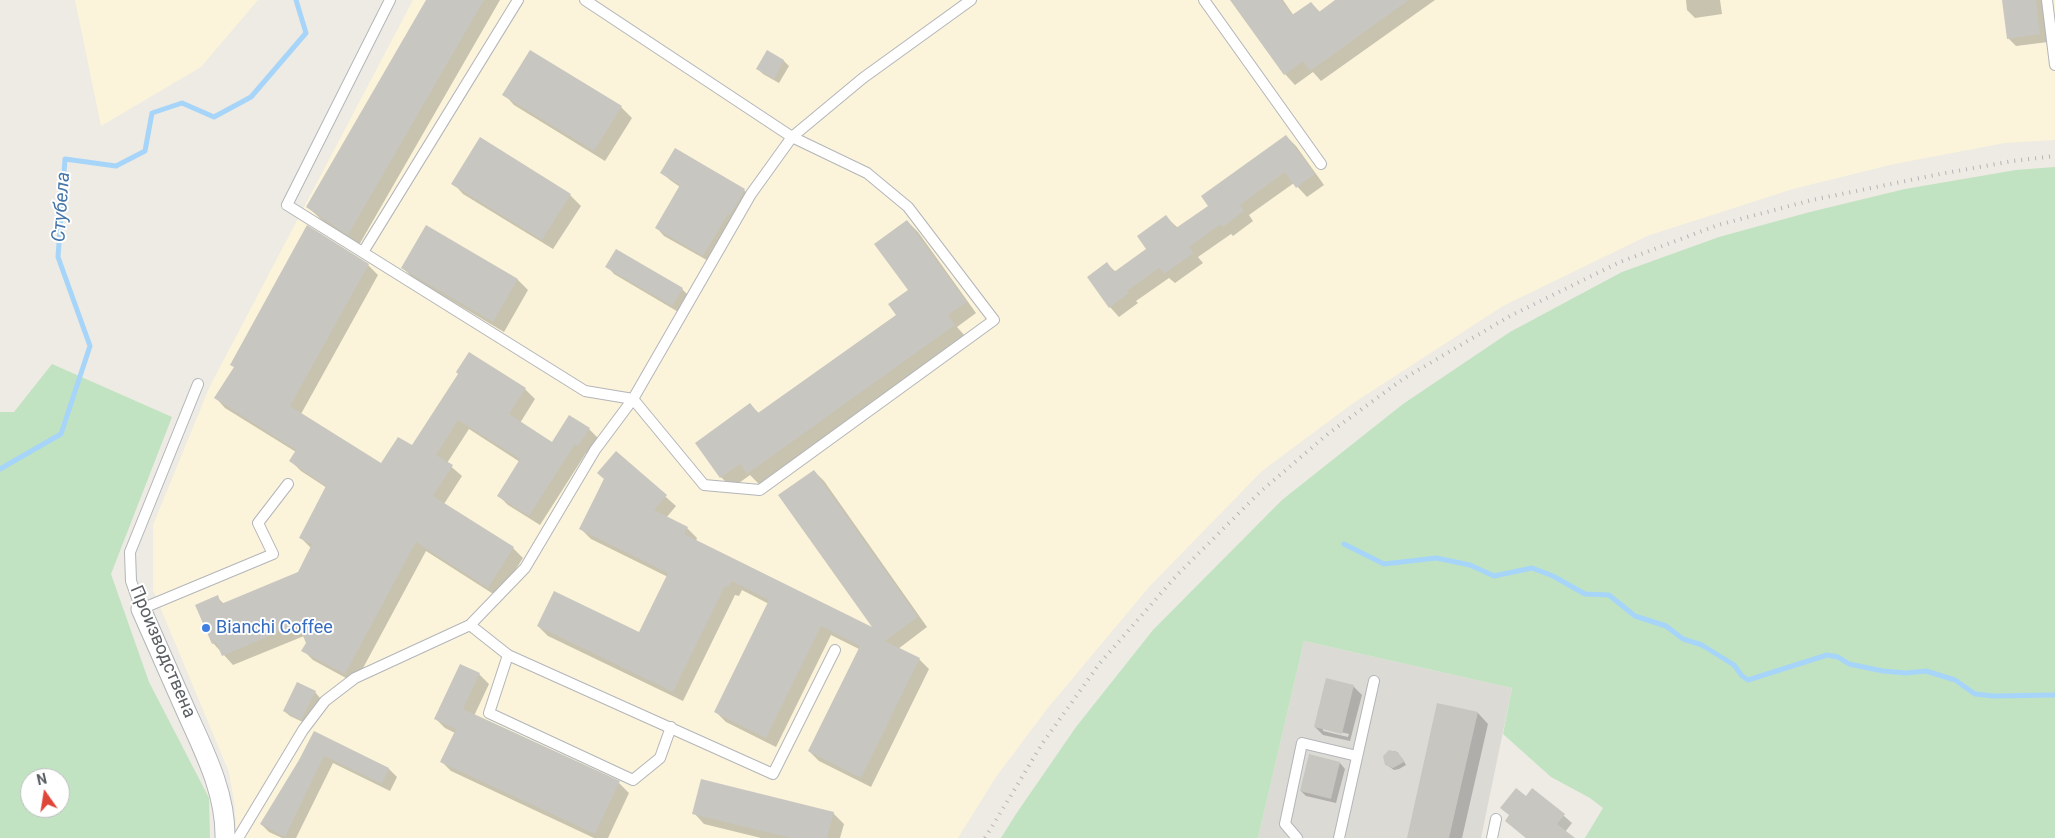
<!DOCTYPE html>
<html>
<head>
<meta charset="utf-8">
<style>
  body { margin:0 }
  #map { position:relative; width:2055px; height:838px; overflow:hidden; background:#edebe3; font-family:Roboto,sans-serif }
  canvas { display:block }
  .north { position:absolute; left:20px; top:768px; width:50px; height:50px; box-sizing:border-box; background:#fff; border:1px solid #bdbfc1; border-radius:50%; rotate:347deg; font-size:14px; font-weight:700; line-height:20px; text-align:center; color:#5b5f63 }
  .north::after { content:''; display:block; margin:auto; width:18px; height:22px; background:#de4638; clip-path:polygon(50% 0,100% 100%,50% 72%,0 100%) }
</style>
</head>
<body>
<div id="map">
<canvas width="2055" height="838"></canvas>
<div class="north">N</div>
</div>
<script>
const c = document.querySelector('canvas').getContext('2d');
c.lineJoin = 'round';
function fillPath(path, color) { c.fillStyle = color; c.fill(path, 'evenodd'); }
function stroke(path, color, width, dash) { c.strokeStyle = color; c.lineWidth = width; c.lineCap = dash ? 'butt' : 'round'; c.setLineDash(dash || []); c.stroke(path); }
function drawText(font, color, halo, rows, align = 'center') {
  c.font = font + ' Roboto,sans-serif'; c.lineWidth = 4; c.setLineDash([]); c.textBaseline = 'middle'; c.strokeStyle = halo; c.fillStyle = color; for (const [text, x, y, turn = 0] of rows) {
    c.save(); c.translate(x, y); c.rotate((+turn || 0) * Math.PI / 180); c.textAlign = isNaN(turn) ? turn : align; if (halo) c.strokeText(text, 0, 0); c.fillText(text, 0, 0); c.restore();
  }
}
const commercial = new Path2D(`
  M75 0H258L201 67 101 126Z
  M413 0H2055V140L2005 143 1894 164 1793 189 1647 236 1503 306 1352 404 1262 471 1149 587 1047 709 996 777 958 838H236L235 808 229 772 153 590V525L210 386Z`);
const industrial = new Path2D(`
  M1304 641 1512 688 1481 838H1258Z`);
const green = new Path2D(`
  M2055 167V838H1585L1603 808 1590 798 1551 777 1503 734 1512 688 1304 641 1258 838H1001L1016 814 1076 727 1153 630 1282 500 1403 404 1510 332 1622 272 1719 237 1810 212 1905 189 2016 170Z
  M52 364 172 417 111 574 149 682 209 798 210 838H0V412H14ZM30 778H60V808H30Z`);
const shadow = new Path2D(`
  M427 0H500L359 245 326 224 308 207Z
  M1231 0H1283L1294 16 1311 3 1320 12 1337 0H1435L1321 81 1313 72 1295 85 1285 74Z
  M1686 0H1720L1722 14 1695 18 1687 10Z
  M2003 0H2042L2048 42 2016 46 2008 38Z
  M530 51 621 107 632 118 605 161 514 105 504 94Z
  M767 52 784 61 789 66 779 83 763 74 758 69Z
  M1286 136 1296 146 1324 185 1307 197 1294 183 1249 215 1253 221 1233 236 1231 234 1198 257 1203 263 1175 283 1169 278 1136 301 1138 303 1119 317 1110 307 1107 264 1116 272 1148 250 1166 217 1178 228 1209 206Z
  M676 149 744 190 752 198 712 263 664 236 657 228 680 187 670 180 662 173Z
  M453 183 570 195 581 206 553 249 463 194Z
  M907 221 918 232 976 313 957 327 965 336 759 484 750 475 732 488 721 477 697 443 750 405 760 414 898 315 909 291Z
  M368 265 378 275 301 414 382 465 413 447 459 374 525 389 535 399 520 423 553 443 589 429 599 439 589 455 586 453 540 525 508 505 498 495 520 462 469 429 447 463 462 476 444 504 513 548 523 558 498 597 426 551 355 683 313 660 303 650 307 643 304 636 233 665 213 643 217 597 224 604 299 572 311 548 301 538 327 488 301 471 291 461 296 452 225 408 216 398Z
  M607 266 682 289 690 297 680 313 614 274Z
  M403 268 518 280 528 290 504 332 413 278Z
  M616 453 676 506 666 518 687 528 697 538 696 541 876 630 814 471 824 481 927 627 898 649 919 659 929 669 871 787 819 761 809 751 859 649 831 635 776 747 726 722 716 712 769 604 742 590 739 596 735 595 683 701 548 636 538 626 640 633 668 577 591 539 581 529Z
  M479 674 489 684 474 716 619 783 629 793 608 838H594L451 771 441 761 455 733 445 728 435 718Z
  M1327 680 1354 687 1362 695 1350 741 1323 735 1315 727ZM1323 728 1349 734 1348 737 1323 731Z
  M315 692 320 698 307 724 290 716 284 711Z
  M1438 704 1478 713 1488 724 1462 838H1408Z
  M314 733 389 769 397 777 390 791 333 763 296 838H282L269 832 261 824 300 761Z
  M1390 751H1395L1402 758 1406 765 1399 769 1394 770 1387 765Z
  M1340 763 1345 769 1336 803 1306 796 1301 791Z
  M1533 789 1572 823 1565 832 1573 838H1526L1506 821Z
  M694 813H833L844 824 840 838H761L704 824Z`);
const stream = new Path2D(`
  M0 469 61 434 90 346 58 257 65 159 116 166 145 151 152 113 182 103 214 117 251 97 306 33 296 0
  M1344 544 1384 564 1436 558 1470 565 1494 576 1532 568 1553 576 1585 594 1609 595 1635 616 1666 626 1683 639 1702 645 1734 665 1742 676 1748 680 1827 655 1838 657 1849 664 1883 671 1906 673 1926 671 1955 680 1975 694 1993 696 2055 695`);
const building = new Path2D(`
  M426 0H484L348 235 306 207Z
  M1230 0H1281L1292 15 1311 2 1319 12 1335 0H1409L1310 71 1303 61 1284 75Z
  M2002 0H2036L2040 34 2007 39Z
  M530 50 622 106 594 151 502 95Z
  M767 50 784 60 774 79 756 69Z
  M1286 135 1315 174 1296 188 1285 172 1240 205 1244 211 1223 227 1221 224 1189 247 1194 253 1164 274 1159 268 1127 291 1129 293 1109 308 1087 277 1107 262 1114 272 1146 249 1137 236 1166 215 1176 228 1208 206 1201 196Z
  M480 137 571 194 542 240 451 184Z
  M675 148 745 189 730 215 728 214 703 256 655 228 680 185 660 173Z
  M907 220 967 302 948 315 955 325 747 474 740 464 720 478 695 443 750 403 758 413 896 315 888 304 908 290 874 244Z
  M307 225 369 264 290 406 381 463 398 437 412 445 458 374 456 372 469 352 526 388 509 414 552 442 569 415 590 428 578 446 575 444 529 516 497 496 520 459 458 420 436 455 453 465 433 496 514 547 488 588 416 542 345 674 301 651 306 643 298 624 222 656 216 642 212 644 195 605 218 595 221 604 298 572 312 544 299 538 326 486 289 461 296 450 214 398 234 367 230 365Z
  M426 225 518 279 493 322 401 268Z
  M616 249 683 288 672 306 605 267Z
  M616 451 667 495 654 510 688 527 684 534 872 627 778 495 814 470 918 617 885 641 920 658 861 778 808 751 860 646 821 626 766 738 714 712 769 600 732 581 728 587 725 586 673 692 537 626 554 591 639 632 668 573 579 529 604 479 597 473Z
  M460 664 480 673 463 709 620 781 595 834 440 762 456 729 434 719Z
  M1326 678 1354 685 1342 734 1314 727Z
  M297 682 316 691 301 720 283 711Z
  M1437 703 1478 712 1449 838H1407Z
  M314 731 389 768 382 784 324 756 285 837 260 824 299 760Z
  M1389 750 1398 752 1404 762 1393 768 1385 765 1383 756Z
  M1309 754 1340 762 1331 799 1300 791Z
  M701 779 834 812 827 838H791L692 814Z
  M1516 788 1526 796 1532 788 1565 814 1557 824 1575 838H1526L1505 821 1509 815 1500 808Z`);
const lane = new Path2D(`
  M390 0 287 205 585 391 633 399 704 485 760 490 994 320 908 207 867 173 792 137 585 0
  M1204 0 1321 164
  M2047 0 2055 65
  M363 252 518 0
  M198 384 130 552 131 581 141 609 273 554 258 523 288 484
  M470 625 508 655 773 774 835 650
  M508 655 489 713 633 780 660 758 671 727
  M238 838 303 730 325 701 355 678 470 625 525 568 595 450 633 399 751 194 792 137 863 78 971 0
  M1297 838 1285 824 1302 743 1357 756
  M1339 838 1374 681
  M1492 838 1496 819`);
const street = new Path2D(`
  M141 609C156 643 171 677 186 711 204 751 226 793 225 838`);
const rail = new Path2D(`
  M985 838 1042 744 1100 663 1177 575 1260 492 1329 433 1403 379 1510 316 1620 262 1718 225 1812 200 1940 174 2013 161 2055 156`);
const markers = [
  [206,628,5,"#3f7fe0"]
];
const shopNames = [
  ["Bianchi Coffee",216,628]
];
const streetNames = [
  ["Производствена",162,652,67]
];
const waterNames = [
  ["Стубела",62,207,-86]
];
fillPath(commercial, '#fbf4da');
fillPath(industrial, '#dcdad5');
fillPath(green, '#c1e3c1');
fillPath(shadow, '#0003');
stroke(stream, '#a7d5f9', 5);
fillPath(building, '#c8c6c0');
stroke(lane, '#b3b5b9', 12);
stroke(street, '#b3b5b9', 21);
stroke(lane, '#fff', 10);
stroke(street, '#fff', 19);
stroke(rail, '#b3b4b4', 4, [1, 6]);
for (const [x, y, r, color] of markers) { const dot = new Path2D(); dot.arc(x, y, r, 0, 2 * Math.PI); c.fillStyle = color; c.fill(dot); stroke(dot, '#fff', 2); }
drawText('18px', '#366cbe', '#fff', shopNames, 'left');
drawText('18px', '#5b5f63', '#fff', streetNames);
drawText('italic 19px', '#4576aa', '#fff', waterNames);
</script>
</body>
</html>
